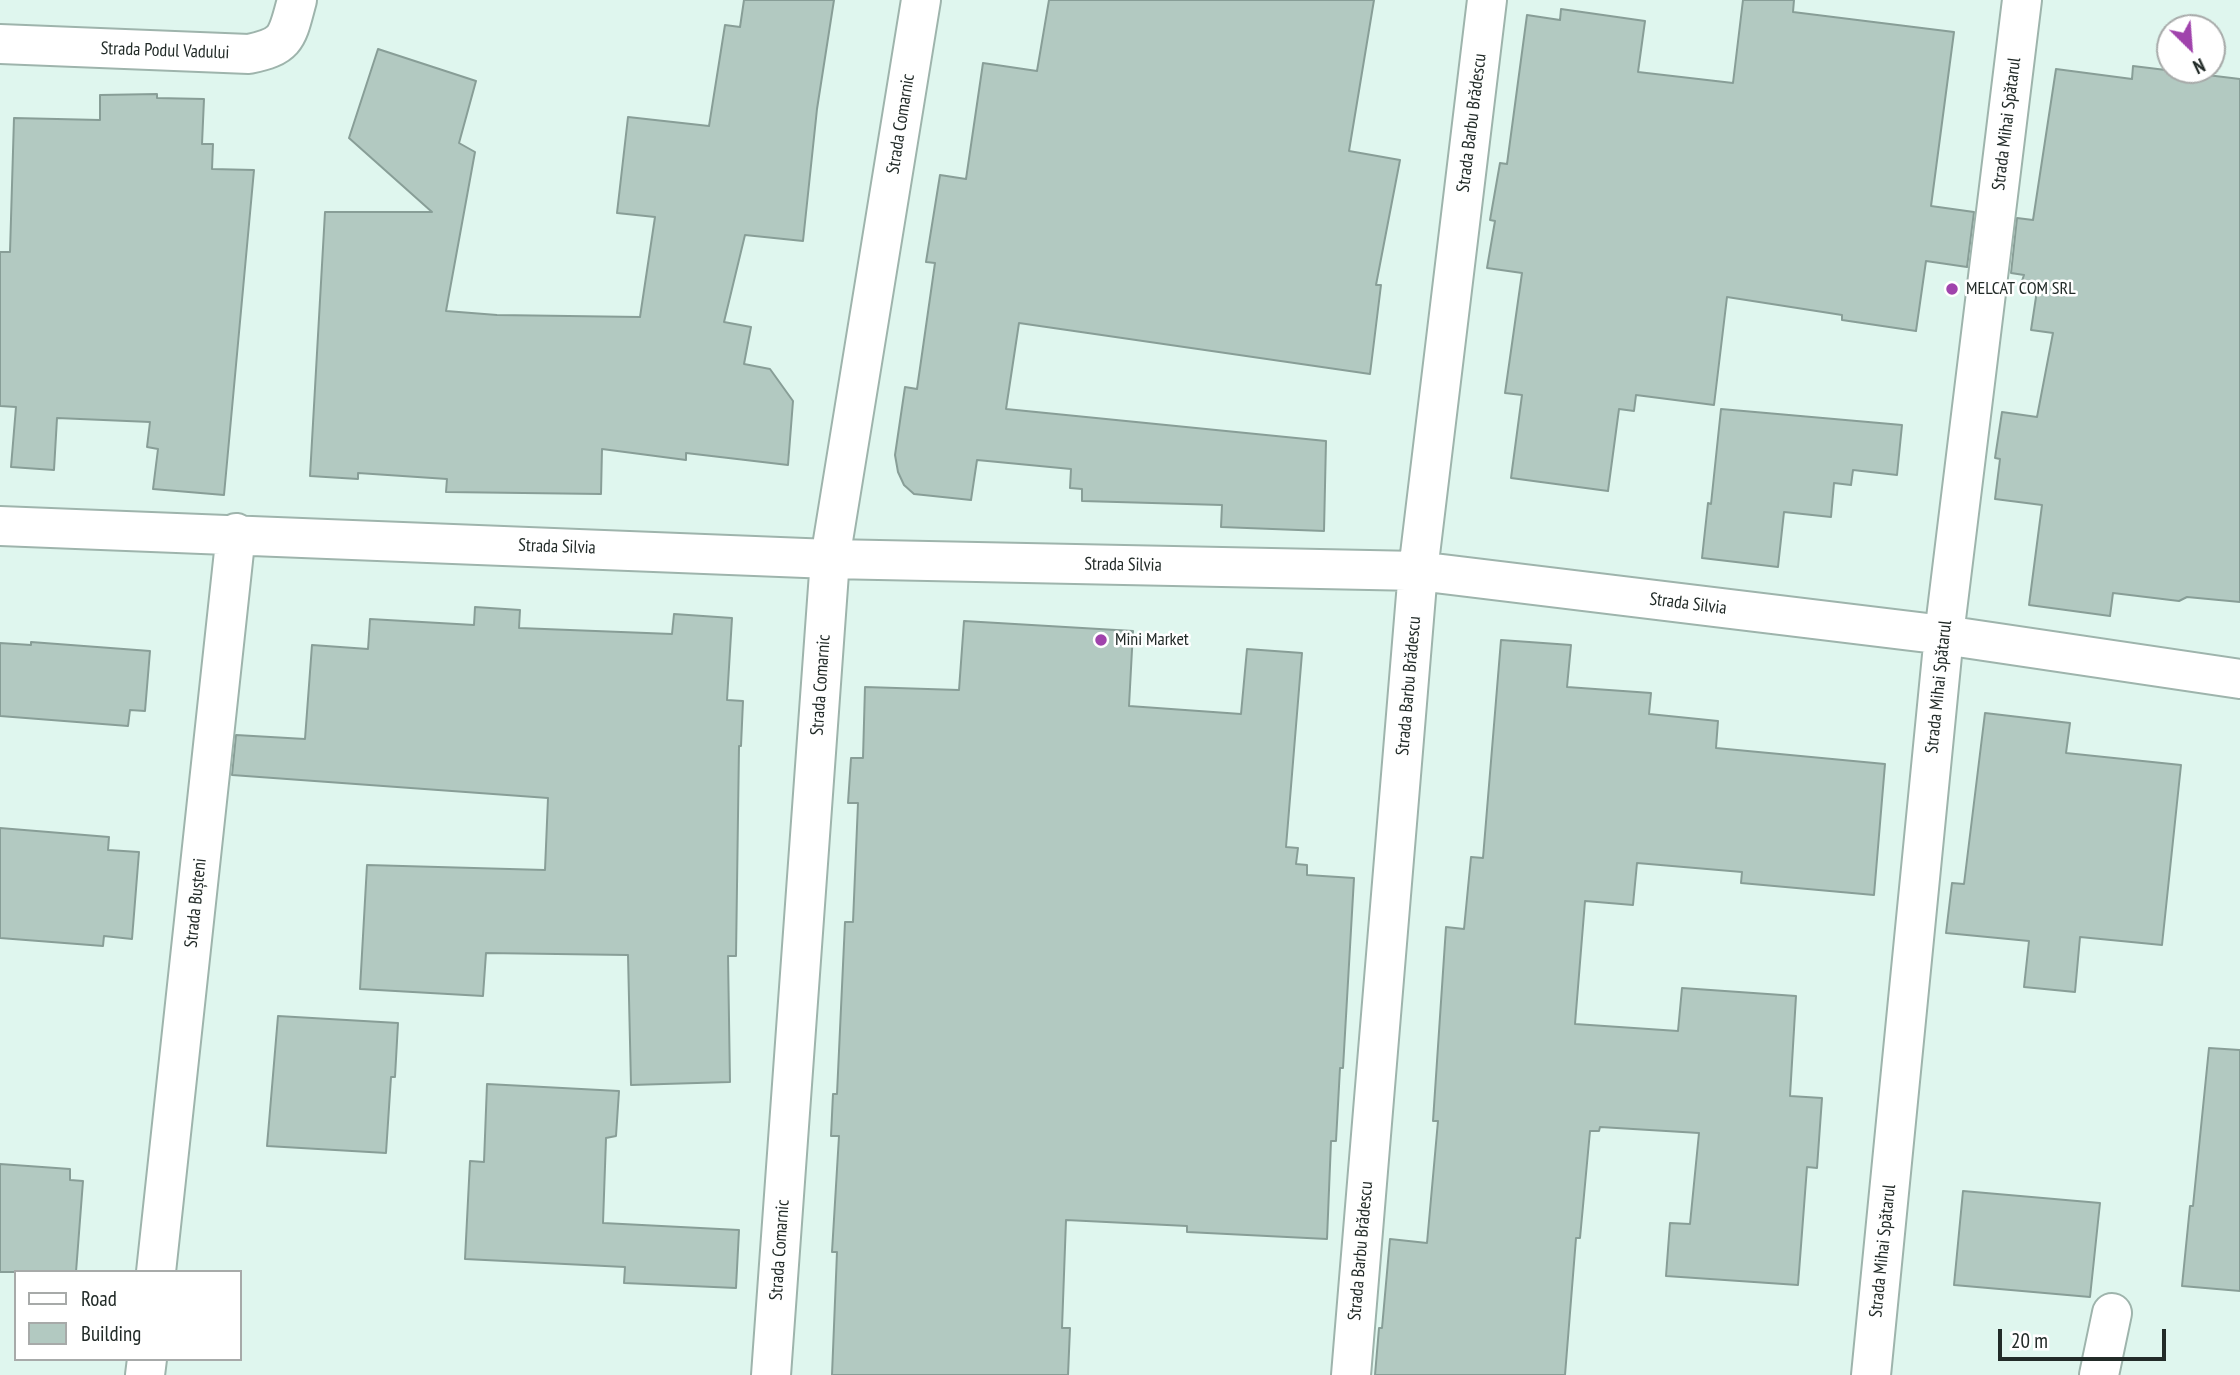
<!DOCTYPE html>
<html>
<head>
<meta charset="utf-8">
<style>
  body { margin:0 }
  #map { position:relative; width:2240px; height:1375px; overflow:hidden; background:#dff6ee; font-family:"PT Sans Narrow",sans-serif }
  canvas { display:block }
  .legend { position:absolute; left:14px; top:1270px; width:228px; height:91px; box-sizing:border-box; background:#fff; border:2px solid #a7aaa9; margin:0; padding:9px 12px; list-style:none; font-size:21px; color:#222b28 }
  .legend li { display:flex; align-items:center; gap:14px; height:35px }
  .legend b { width:35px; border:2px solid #a7aaa9 }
  .north { position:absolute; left:2156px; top:14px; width:70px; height:70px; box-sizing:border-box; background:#fff; border:2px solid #a7aaa9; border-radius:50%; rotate:155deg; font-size:19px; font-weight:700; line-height:28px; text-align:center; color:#222b28 }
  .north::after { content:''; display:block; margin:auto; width:24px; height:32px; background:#a043ac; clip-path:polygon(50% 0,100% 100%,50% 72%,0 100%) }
  .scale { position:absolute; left:1998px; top:1329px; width:168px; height:32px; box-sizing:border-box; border:4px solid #222b28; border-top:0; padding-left:9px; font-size:21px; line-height:24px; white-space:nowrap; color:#222b28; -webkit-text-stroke:5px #fff; paint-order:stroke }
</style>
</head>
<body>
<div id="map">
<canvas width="2240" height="1375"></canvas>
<ul class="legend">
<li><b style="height:9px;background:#fff"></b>Road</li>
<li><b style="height:19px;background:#b2c9c1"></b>Building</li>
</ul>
<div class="north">N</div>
<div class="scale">20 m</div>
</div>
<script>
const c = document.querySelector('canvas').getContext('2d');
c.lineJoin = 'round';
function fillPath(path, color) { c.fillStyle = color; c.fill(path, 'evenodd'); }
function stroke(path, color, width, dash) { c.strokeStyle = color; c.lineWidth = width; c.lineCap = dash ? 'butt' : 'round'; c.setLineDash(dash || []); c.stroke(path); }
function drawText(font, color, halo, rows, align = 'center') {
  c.font = font + ' "PT Sans Narrow",sans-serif'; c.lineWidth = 5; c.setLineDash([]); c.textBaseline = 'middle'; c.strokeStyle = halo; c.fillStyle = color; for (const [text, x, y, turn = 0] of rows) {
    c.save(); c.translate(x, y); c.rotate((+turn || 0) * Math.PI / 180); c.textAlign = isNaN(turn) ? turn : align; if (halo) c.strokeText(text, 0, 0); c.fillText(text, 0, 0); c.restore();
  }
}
const building = new Path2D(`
  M744 0H834L817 109 803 241 745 235 724 322 751 327 744 364 770 369 793 401 788 465 686 453V460L602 449 601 494 446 492 447 479 358 473V479L310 476 325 212H432L349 138 378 49 476 81 459 143 475 152 446 311 497 315 640 317 655 217 617 213 628 117 709 126 725 25 740 27Z
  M1049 0H1374L1349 151 1400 160 1376 285H1381L1370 374 1019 323 1006 409 1326 441 1324 531 1221 527 1222 505 1082 501V489L1070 488 1071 469 977 460 971 500 914 494 904 485 898 472 895 455 905 387 917 389 935 263 926 262 940 175 966 179 983 63 1037 71Z
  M1743 0H1794L1793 12 1954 32 1931 206 1974 212 1967 267 1926 261 1916 331 1842 320V315L1727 297 1714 405 1636 395 1634 411 1619 409 1608 491 1511 478 1522 395 1505 393 1522 273 1487 268 1495 221 1490 220 1500 163 1507 164 1527 15 1560 20 1561 9 1645 21 1638 72 1733 83Z
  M2133 66 2240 79V602L2187 597 2179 601 2113 593 2110 616 2029 605 2042 505 1995 499 2000 459 1995 458 2002 412 2037 417 2053 333 2031 330 2038 284 2022 281 2024 275 2011 273 2017 218 2033 220 2056 69 2132 79Z
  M157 94V98L204 99 202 144H213L212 169 254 170 224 495 153 489 158 449 147 447 150 422 57 418 54 470 11 467 16 407 0 406V252H10L14 118 100 120V95Z
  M1721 409 1902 425 1897 475 1853 470 1851 485 1834 483 1831 517 1784 512 1778 567 1702 558 1708 503 1711 504Z
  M475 607 520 610 519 628 672 634 674 614 732 618 727 700 743 701 741 746H739L736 956H728L730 1082 631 1085 628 955 486 953 483 996 360 989 367 865 545 870 548 798 232 775 236 735 305 739 312 645 368 649 370 619 474 625Z
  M964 621 1133 631 1129 706 1241 714 1247 649 1302 653 1286 847 1298 848 1296 864 1307 865V875L1354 878 1343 1068H1340L1336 1141H1331L1327 1239 1187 1232V1226L1066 1220 1062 1328H1070L1068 1375H832L837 1252H832L839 1136H831L833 1094H837L845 922H853L858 803H848L851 758H863L865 687 959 690Z
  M1501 640 1571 645 1567 687 1651 693 1649 714 1718 721 1716 748 1885 764 1874 895 1741 883 1742 872 1637 863 1633 905 1585 901 1575 1024 1678 1031 1682 988 1796 996 1790 1096 1822 1098 1817 1168 1807 1167 1798 1285 1666 1276 1670 1223 1690 1224 1699 1133 1600 1127 1599 1131H1590L1580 1238H1576L1565 1375H1375L1379 1328H1382L1390 1239 1427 1243 1438 1121H1433L1446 927 1464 929 1471 857 1483 858Z
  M31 642 150 651 145 711 130 710 128 726 0 716V643L31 645Z
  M1985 713 2070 723 2066 753 2181 765 2162 945 2080 937 2075 992 2024 987 2029 941 1946 933 1952 883 1964 884Z
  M0 828 109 837 108 850 139 852 132 939 104 936 103 946 0 938Z
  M278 1016 398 1023 395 1077H391L386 1153 267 1146Z
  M2209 1048 2240 1050V1291L2182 1286 2190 1206H2193Z
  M487 1084 619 1091 616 1136 606 1138 603 1223 739 1230 736 1288 624 1283 625 1267 465 1259 470 1161 484 1162Z
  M0 1164 70 1169V1180L83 1181 76 1272H0Z
  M1963 1191 2100 1203 2090 1297 1954 1285Z`);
const minor = new Path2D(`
  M0 44 249 54C288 46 287 37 297 0
  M0 526 830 559 1418 571 1944 635 2240 679
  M156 1272 236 533
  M145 1375 147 1359
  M771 1375 830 559 921 0
  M1351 1375 1418 571 1487 0
  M1871 1375 1944 635 2022 0
  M2099 1375 2112 1313`);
const markers = [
  [1952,289,7,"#a043ac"],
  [1101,640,7,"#a043ac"]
];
const streetNames = [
  ["Strada Podul Vadului",165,51,2],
  ["Strada Barbu Brădescu",1472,123,-83],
  ["Strada Comarnic",901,124,-81],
  ["Strada Mihai Spătarul",2007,124,-83],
  ["Strada Silvia",557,547,2],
  ["Strada Silvia",1123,565,1],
  ["Strada Silvia",1688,604,7],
  ["Strada Comarnic",821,685,-86],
  ["Strada Barbu Brădescu",1409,686,-85],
  ["Strada Mihai Spătarul",1939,687,-84],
  ["Strada Bușteni",196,903,-84],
  ["Strada Comarnic",780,1250,-86],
  ["Strada Barbu Brădescu",1361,1251,-85],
  ["Strada Mihai Spătarul",1883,1251,-84]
];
const poiNames = [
  ["MELCAT COM SRL",1966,289],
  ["Mini Market",1115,640]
];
fillPath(building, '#b2c9c1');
stroke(building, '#889e97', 2);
stroke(minor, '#9eb4ac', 42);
stroke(minor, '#fff', 38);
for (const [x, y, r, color] of markers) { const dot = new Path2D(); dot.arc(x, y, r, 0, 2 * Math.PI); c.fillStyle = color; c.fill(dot); stroke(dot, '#fff', 2.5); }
drawText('18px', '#222b28', '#fff', streetNames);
drawText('18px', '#222b28', '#fff', poiNames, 'left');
</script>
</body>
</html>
